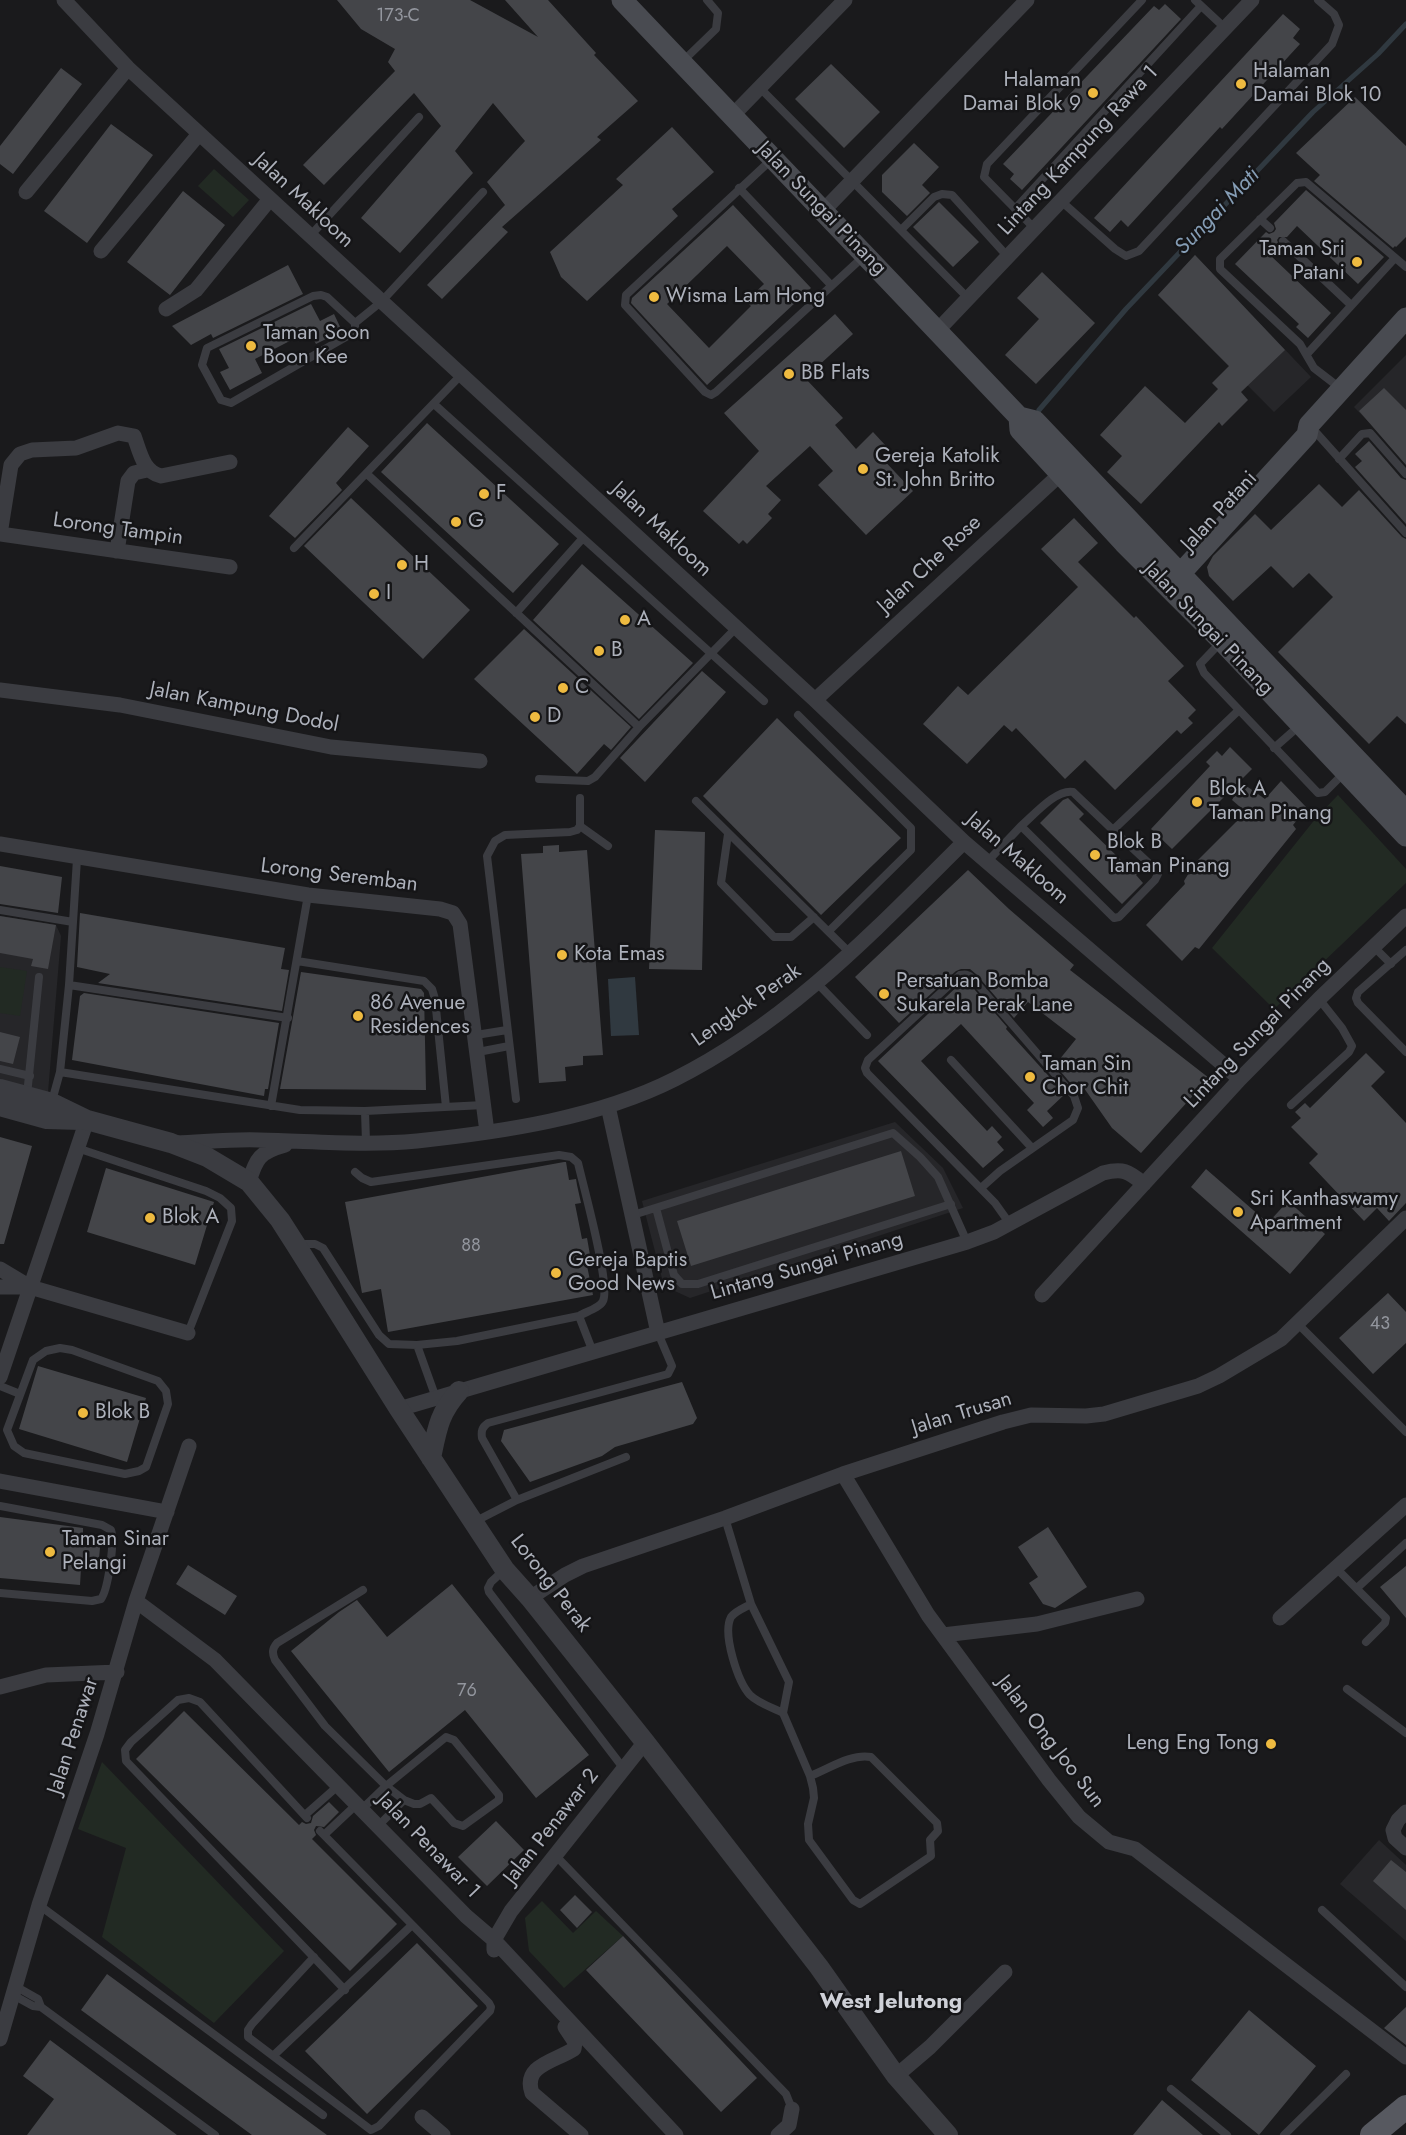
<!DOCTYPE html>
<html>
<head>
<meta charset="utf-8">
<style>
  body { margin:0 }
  canvas { display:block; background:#1a1a1c }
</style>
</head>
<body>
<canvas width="1406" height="2135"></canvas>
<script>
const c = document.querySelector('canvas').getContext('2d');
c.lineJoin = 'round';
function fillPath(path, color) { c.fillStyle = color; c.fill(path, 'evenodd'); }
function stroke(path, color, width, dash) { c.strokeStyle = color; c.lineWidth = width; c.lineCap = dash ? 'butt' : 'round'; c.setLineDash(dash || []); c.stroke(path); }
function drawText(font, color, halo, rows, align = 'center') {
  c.font = font + ' Jost,sans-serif'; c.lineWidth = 5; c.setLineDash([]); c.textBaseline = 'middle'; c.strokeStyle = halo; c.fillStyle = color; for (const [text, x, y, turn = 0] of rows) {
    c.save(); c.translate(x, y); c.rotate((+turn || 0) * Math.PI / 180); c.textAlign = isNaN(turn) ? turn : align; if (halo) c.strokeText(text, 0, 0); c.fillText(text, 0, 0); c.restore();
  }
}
const built = new Path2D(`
  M1195 255 1311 377 1274 412 1158 295Z
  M1406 355V460L1354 407Z
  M0 916 56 925 61 936 48 1092 0 1080Z
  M895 1122 943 1168 963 1208 690 1298 664 1286 642 1201Z
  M1379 1840 1406 1865V1941L1340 1884Z`);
const green = new Path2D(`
  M214 169 249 200 233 217 198 186Z
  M1338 795 1406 869V883L1274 1009 1212 948 1316 818Z
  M0 967 27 971 20 1016 0 1013Z
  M102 1762 284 1951 214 2023 102 1937 126 1848 78 1829Z
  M542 1901 573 1933 596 1911 623 1936 564 1988 529 1951 525 1918Z`);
const water = new Path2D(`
  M635 977 639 1035 611 1036 608 979Z`);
const stream = new Path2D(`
  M1039 410 1126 309 1313 112 1378 54 1406 24`);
const building = new Path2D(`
  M337 0H470L538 37 505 0H548L596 53 594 55 638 101 597 137 601 140 502 227 508 232 442 299 427 285 505 205 487 182 525 141 493 103 455 151 473 173 400 253 361 218 441 126 414 93 324 185 303 165 395 71 388 62 395 49 361 29Z
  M1165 4 1181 19 1022 190 1010 179 1014 174 1003 164 1154 6 1159 10Z
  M1283 14 1300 29 1293 38 1300 44 1222 129 1220 127 1128 227 1121 220 1110 232 1094 218Z
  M831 64 880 112 844 148 795 99Z
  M61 68 82 84 13 174 0 164V146Z
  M1355 97 1406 146V237L1396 247 1395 246 1393 248 1314 181 1320 175 1296 153Z
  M111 124 153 155 87 243 44 211Z
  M672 127 714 172 672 209 678 216 587 301 561 277 550 252 623 185 616 179Z
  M914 143 939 167 922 185 930 193 907 216 882 192V175Z
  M1306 190 1384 257 1358 284 1297 226 1287 237H1279L1277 240 1279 245 1270 255 1331 313 1308 338 1296 327 1299 324 1235 264 1266 232 1269 234 1274 232 1276 229 1274 223Z
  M183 191 225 225 170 295 127 262Z
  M939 202 979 242 953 267 913 227Z
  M733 205 811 288 707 385 631 303 632 298ZM727 246 764 284 746 301 751 306 709 348 667 304Z
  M1195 255 1285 350 1241 392 1248 400 1222 426 1219 422 1141 504 1107 472 1122 456 1100 435 1145 386 1185 423 1218 389 1212 383 1229 366 1158 295Z
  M288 265 303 294 213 338 211 334 191 345 172 326Z
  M1042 272 1095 323 1036 384 1005 355 1039 319 1017 298Z
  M311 304 320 321 334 314 342 331 316 344 309 331 255 359 262 373 230 390 220 372 229 368 219 349Z
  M835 314 853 334 805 378 843 418 835 425 856 449 873 432 886 446 877 453 913 491 866 535 818 485 833 471 810 446 766 486 781 500 768 514 772 518 747 544 743 540 739 544 703 511 759 451 724 413Z
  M1384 388 1406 410V465L1359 411Z
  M427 423 559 544 513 593 381 472Z
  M348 427 369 446 336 483 342 490 295 538 269 516Z
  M1369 441 1401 478 1406 480V524L1355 467 1362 461 1355 454Z
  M1319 484 1342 507 1359 490 1402 537 1406 539V724L1397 716 1369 744 1278 652 1333 597 1309 573 1293 588 1271 566 1233 601 1209 576 1207 567 1213 556 1255 514 1271 530Z
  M351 498 470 610 423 659 304 546Z
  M1074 518 1098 543 1078 562 1134 618 1136 616 1184 666 1168 681 1196 710 1188 718 1193 723 1181 734 1177 730 1115 790 1085 760 1065 779 1016 728 1012 732 1004 725 967 764 923 724 958 686 968 695 1078 587 1041 549Z
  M582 564 693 663 639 719 533 620Z
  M524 629 631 727 611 750 604 744 577 774 474 679Z
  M702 671 726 692 645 782 620 758Z
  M777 718 901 838 821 915 703 796Z
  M1230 747 1252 769 1172 849 1151 829 1210 766 1206 762 1217 751 1222 756Z
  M1281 781 1307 808 1293 825 1296 829 1199 949 1195 947 1182 961 1146 925 1185 884 1184 881 1195 863 1246 812 1232 800 1242 783 1265 799Z
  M1068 798 1084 814 1079 819 1126 865 1132 860 1141 870 1136 875 1143 883 1122 904 1040 823 1063 800Z
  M655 830 705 832 702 970 649 969Z
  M559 845V852L587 850 603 1055 583 1056V1065L565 1067 566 1081 539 1083 521 854 543 853V846Z
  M0 866 62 877 58 913 0 904Z
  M968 870 1009 909 1074 965 1070 970 1209 1078 1141 1153 1112 1128 1079 1081 1073 1086 1055 1065 1076 1039 1028 1002 1014 1018 976 974 970 969H961L956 971 899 1023 855 977Z
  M80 913 285 948 281 969 289 970 282 1011 98 983 110 974 77 967Z
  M0 916 56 925 48 969 31 966 33 959 0 953Z
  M301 972 421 989 424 993 426 1090 280 1089Z
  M963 981 968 982 1007 1027 1006 1029 1065 1094 1047 1111 1053 1118 1043 1127 1027 1110 1034 1103 961 1024 921 1061 987 1131 992 1126 1002 1137 997 1142 1004 1150 983 1168 878 1061Z
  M84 993 279 1023 268 1089H265L264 1096 72 1060 80 996Z
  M0 1032 20 1037 13 1064 0 1061Z
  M1366 1053 1385 1072 1371 1086 1406 1123V1203L1389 1221 1377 1208 1364 1221 1309 1163 1318 1154 1291 1127 1301 1118 1295 1112 1305 1103 1310 1108Z
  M0 1137 32 1146 4 1244H0Z
  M901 1151 915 1196 691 1266 677 1221Z
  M564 1162H566L569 1180 576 1179 577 1185 581 1203 575 1204 582 1239 587 1238 590 1255 585 1256 593 1295 388 1332 381 1289 362 1293 345 1202Z
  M106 1168 214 1202 195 1265 87 1232Z
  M1206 1169 1268 1223 1288 1201 1325 1234 1290 1274 1191 1187Z
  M1388 1293 1406 1312V1343L1373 1374 1339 1338Z
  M38 1366 146 1398 127 1462 19 1429Z
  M682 1382 697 1418 693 1424 615 1447 602 1456 530 1482 501 1441 504 1430Z
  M0 1517 83 1528V1535L101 1537 98 1569 81 1568 80 1585 0 1578Z
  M1048 1527 1087 1587 1055 1608 1043 1604 1029 1583 1038 1577 1018 1547Z
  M188 1565 237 1596 225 1615 176 1584Z
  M1406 1566V1618L1380 1587Z
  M452 1584 589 1755 536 1798 465 1710 389 1772 291 1651 339 1612 357 1600 387 1637Z
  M184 1711 299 1825 302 1822 306 1824 311 1823 313 1816 329 1802 339 1812 324 1827 316 1826 314 1830 316 1835 312 1839 397 1924 350 1971 136 1759Z
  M496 1821 524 1850 487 1886 458 1857Z
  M1391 1860 1406 1872V1910L1373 1881Z
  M575 1895 592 1912 577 1928 560 1910Z
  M623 1936 757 2078 721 2112 586 1970Z
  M417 1943 478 2006 367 2114 305 2051Z
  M107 1974 327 2135H252L81 2010Z
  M1406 2007V2045L1384 2028Z
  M1249 2010 1316 2066 1259 2135 1191 2080Z
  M50 2040 177 2135H27L54 2099 23 2076Z
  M1162 2100 1203 2135H1133Z`);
const service = new Path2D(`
  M1195 0 1225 28
  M683 61 716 29 718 13 707 0
  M760 88 968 298
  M771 160 626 295 625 305 705 392 711 395 716 392 864 256
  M739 188 831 285
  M1061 201 1115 249 1126 256 1139 251 1332 44 1339 25 1334 14 1318 0
  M1015 209 1201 6
  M1260 219 1270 228
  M1035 229 984 177 987 164 1142 0
  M901 230 934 197 942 194 952 195 1008 257
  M310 236 419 117
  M1283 241 1351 305
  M355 323 327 297 321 295 313 296 207 348 202 365 221 400 231 403 351 334 355 328V323L381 302 483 192
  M1307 354 1394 259
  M1340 388 1314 368 1300 344 1220 269V259L1297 183 1306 182 1406 267
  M434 404 764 701
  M1312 428 1406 533
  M1339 459 1362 434 1370 433 1406 474
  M367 474 639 727
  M294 548 461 375
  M516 613 583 538
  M1221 642 1200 664 1204 673 1318 793 1325 792 1344 773
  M798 715 911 828V850L829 931
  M1274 748 1299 726
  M539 779 588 781 595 777 639 727 736 628
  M696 801 850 953
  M580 826 608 846
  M1113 830 1155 869 1158 874 1155 880 1119 917 1114 918 1021 826C1034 815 1056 789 1073 792L1113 830 1239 710
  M728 834 721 883 774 937H791L814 917
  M987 862 1021 826
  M0 910 73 922
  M1374 947 1391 964
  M1406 950 1358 992 1356 998 1358 1003 1406 1052
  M297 961 424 981 432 989 435 999 446 1107
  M817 983 867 1035
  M69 985 288 1018
  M476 1035 507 1030
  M478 1052 509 1046
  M951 1060 1032 1148
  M0 1069 30 1076
  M60 1072 300 1110 365 1111 484 1105
  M27 1095 39 977
  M516 1099 487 856 495 841 505 835 570 832 577 830 580 826V798
  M52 1101 60 1072 69 985 77 859
  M1291 1105 1349 1052 1352 1046 1342 1028 1319 999
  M271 1106 308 895
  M365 1111 366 1142
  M77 1148 206 1191 220 1198 231 1208 232 1221 188 1333
  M355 1172 362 1178 371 1182 559 1155 571 1157 578 1163C583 1185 611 1285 603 1301 600 1308 585 1312 579 1316
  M981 1188 1000 1171 1073 1120 1078 1108 1074 1096 972 978C968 974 965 974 960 975L868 1060 865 1068 867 1073 995 1203 1010 1224
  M656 1208 674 1275 682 1284H698L951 1204
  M633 1215 893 1133 920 1157 938 1177 967 1242
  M298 1244H315L323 1248 379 1335 389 1344 417 1345 457 1341 579 1316 593 1352
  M1298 1324 1406 1432
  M417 1345 436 1398
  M60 1348 72 1350 158 1381 166 1391 168 1404 146 1467 139 1471 125 1474 24 1453 14 1446 7 1430 33 1360 46 1351Z
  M0 1386 20 1394
  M517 1500 482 1438C481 1431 482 1427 488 1423L668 1374 672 1366 658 1333
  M0 1506 102 1525 111 1530C115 1541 108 1590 101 1599L92 1601 0 1593
  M725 1518 751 1604 789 1682 783 1713 810 1776 813 1788 814 1798 808 1824 809 1840 853 1900 860 1904 931 1856 930 1840 938 1831 937 1823 871 1757C852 1753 828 1769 810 1776
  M474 1522 517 1500 626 1457
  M1336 1568 1386 1618 1385 1623 1366 1642
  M503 1571 491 1582 488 1588 489 1592 624 1769
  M1357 1588 1406 1543
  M751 1604C744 1608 735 1611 731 1617 722 1634 738 1682 750 1695 758 1703 773 1708 783 1713
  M1347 1689 1406 1733
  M362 1809 386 1786 446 1737 454 1740 499 1795V1800L463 1826 454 1823 431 1798 420 1804H414L404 1800 386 1786 325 1726 275 1660C272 1653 272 1649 277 1643L363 1590
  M305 1815 339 1785
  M307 1818 200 1702 189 1698 178 1700 131 1742 125 1750 126 1761 345 1990
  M378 1826 404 1800
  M324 1835 357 1804
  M556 1856 786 2094 792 2109
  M39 1905 323 2115
  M1322 1910 1406 1987
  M314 1957 252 2024 248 2030V2037L371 2130 379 2126 490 2011 491 2007 489 2003 320 1831
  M15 1986 38 1999 41 2007 215 2135
  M13 1995 33 2006 41 2007
  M273 2056 412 1925
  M1171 2089 1227 2135
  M1284 2135 1346 2074`);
const minor = new Path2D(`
  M64 0 128 68 815 700 964 842 1240 1079
  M732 116 845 0
  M26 192 128 68
  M823 211 1027 0
  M101 251 199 134
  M166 309 196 290 270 199
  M937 331 1252 0
  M0 534 11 465 20 454 32 450 76 448 118 433 134 436C140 452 143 472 161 476L230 462
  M0 534 230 567
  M117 551 128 481 134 473 147 470
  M0 690 120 705 331 747 480 761
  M815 700 1067 468
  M0 844 308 895 440 909 453 913 460 924 487 1132
  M608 1106 658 1333
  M177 1143C204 1142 232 1139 259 1140 311 1141 364 1146 417 1141 502 1132 598 1118 675 1079 789 1022 875 930 964 842
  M249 1182C256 1158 260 1152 285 1145
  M0 1269 30 1287
  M0 1287H30L188 1333
  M1042 1295 1240 1079 1319 999 1406 916
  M0 1377 87 1120
  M399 1409 967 1242 994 1232 1103 1173C1123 1168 1128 1171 1144 1184
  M843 1474 928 1615 1049 1780 1079 1817 1109 1842 1135 1849 1406 2057
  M0 1481 167 1512
  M530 1598 565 1575 583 1566 725 1518 843 1474 1003 1422 1031 1415 1086 1416 1104 1414 1198 1386 1219 1376 1281 1339 1406 1218
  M136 1601 215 1660 466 1916 494 1940 676 2135
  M1280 1618 1406 1505
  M943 1635 1037 1624 1137 1599
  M0 1687 46 1675 117 1672
  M1406 1812 1398 1820 1393 1830 1395 1838 1406 1848
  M494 1950V1940L511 1911 645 1742
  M565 2027 575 2042 574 2049C556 2061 522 2065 532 2093L581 2135
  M0 2039 39 1905 97 1734 136 1601 189 1446
  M896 2076 930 2047 1005 1972
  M422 2117 443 2135
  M778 2135 789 2125 792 2109`);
const tertiary = new Path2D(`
  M0 1089 52 1103 87 1120 171 1143 207 1157 249 1182 280 1220 296 1245 399 1409 505 1570 530 1598 645 1742 819 1967 896 2076 948 2135
  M0 1106 47 1119 81 1120
  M431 1458C437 1429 439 1413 459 1391`);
const secondary = new Path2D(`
  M622 0 1019 417 1035 421 1406 811
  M1019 417 1020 430 1124 543 1223 642 1406 836
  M1166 581 1180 574 1307 435 1309 425 1406 318`);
const primary = new Path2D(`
  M1372 2135 1406 2107`);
const markers = [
  [1241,84,6,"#eeba40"],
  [1093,93,6,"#eeba40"],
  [1357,262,6,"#eeba40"],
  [654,297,6,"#eeba40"],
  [251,346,6,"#eeba40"],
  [789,374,6,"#eeba40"],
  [863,469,6,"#eeba40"],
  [484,494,6,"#eeba40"],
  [456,522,6,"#eeba40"],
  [402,565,6,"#eeba40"],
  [374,594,6,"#eeba40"],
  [625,620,6,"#eeba40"],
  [599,651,6,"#eeba40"],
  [563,688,6,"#eeba40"],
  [535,717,6,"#eeba40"],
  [1197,802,6,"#eeba40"],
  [1095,855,6,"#eeba40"],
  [562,955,6,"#eeba40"],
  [884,994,6,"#eeba40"],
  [358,1016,6,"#eeba40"],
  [1030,1077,6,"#eeba40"],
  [1238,1212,6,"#eeba40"],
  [150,1218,6,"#eeba40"],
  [556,1273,6,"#eeba40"],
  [83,1413,6,"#eeba40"],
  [50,1552,6,"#eeba40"],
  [1271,1744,6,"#eeba40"]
];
const numberNames = [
  ["173-C",398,17],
  ["88",471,1247],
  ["43",1380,1325],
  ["76",467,1692]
];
const poiNames = [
  ["Halaman",1253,72],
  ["Damai Blok 10",1253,96],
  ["Halaman",1081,81,"right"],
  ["Damai Blok 9",1081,105,"right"],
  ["Taman Sri",1345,250,"right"],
  ["Patani",1345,274,"right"],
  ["Wisma Lam Hong",666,297],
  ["Taman Soon",263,334],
  ["Boon Kee",263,358],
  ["BB Flats",801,374],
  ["Gereja Katolik",875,457],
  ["St. John Britto",875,481],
  ["F",496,494],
  ["G",468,522],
  ["H",414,565],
  ["I",386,594],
  ["A",637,620],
  ["B",611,651],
  ["C",575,688],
  ["D",547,717],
  ["Blok A",1209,790],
  ["Taman Pinang",1209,814],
  ["Blok B",1107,843],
  ["Taman Pinang",1107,867],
  ["Kota Emas",574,955],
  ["Persatuan Bomba",896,982],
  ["Sukarela Perak Lane",896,1006],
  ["86 Avenue",370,1004],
  ["Residences",370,1028],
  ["Taman Sin",1042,1065],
  ["Chor Chit",1042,1089],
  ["Sri Kanthaswamy",1250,1200],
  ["Apartment",1250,1224],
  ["Blok A",162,1218],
  ["Gereja Baptis",568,1261],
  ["Good News",568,1285],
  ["Blok B",95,1413],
  ["Taman Sinar",62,1540],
  ["Pelangi",62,1564],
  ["Leng Eng Tong",1259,1744,"right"]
];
const streetNames = [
  ["Lintang Kampung Rawa 1",1079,151,-47],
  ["Jalan Makloom",303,201,43],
  ["Jalan Sungai Pinang",821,209,46],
  ["Jalan Patani",1220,512,-47],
  ["Lorong Tampin",118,530,8],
  ["Jalan Makloom",661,530,43],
  ["Jalan Che Rose",930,565,-43],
  ["Jalan Sungai Pinang",1208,629,46],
  ["Jalan Kampung Dodol",244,708,11],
  ["Jalan Makloom",1017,859,41],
  ["Lorong Seremban",339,876,7],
  ["Lengkok Perak",747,1006,-35],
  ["Lintang Sungai Pinang",1258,1034,-46],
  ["Lintang Sungai Pinang",807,1267,-16],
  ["Jalan Trusan",962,1414,-17],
  ["Lorong Perak",550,1584,52],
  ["Jalan Penawar",74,1736,-72],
  ["Jalan Ong Joo Sun",1050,1742,52],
  ["Jalan Penawar 2",552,1827,-52],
  ["Jalan Penawar 1",428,1846,46]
];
const waterNames = [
  ["Sungai Mati",1218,212,-46]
];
const neighbourhoodNames = [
  ["West Jelutong",891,2003]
];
fillPath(built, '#262629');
fillPath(green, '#222a23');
fillPath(water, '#303940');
stroke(stream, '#303940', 5);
fillPath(building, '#444549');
stroke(service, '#3b3c41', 8);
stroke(minor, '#3b3c41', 15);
stroke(tertiary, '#3b3c41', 20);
stroke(secondary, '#494b51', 21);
stroke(primary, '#575960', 24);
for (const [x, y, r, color] of markers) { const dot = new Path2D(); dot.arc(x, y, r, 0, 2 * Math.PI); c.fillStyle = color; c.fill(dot); stroke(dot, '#151517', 2); }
drawText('18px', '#93969e', null, numberNames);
drawText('21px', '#adb1bb', '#151517', poiNames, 'left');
drawText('21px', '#adb1bb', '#151517', streetNames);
drawText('italic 22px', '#859db5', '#151517', waterNames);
drawText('bold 22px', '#ced0d7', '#151517', neighbourhoodNames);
</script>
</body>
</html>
